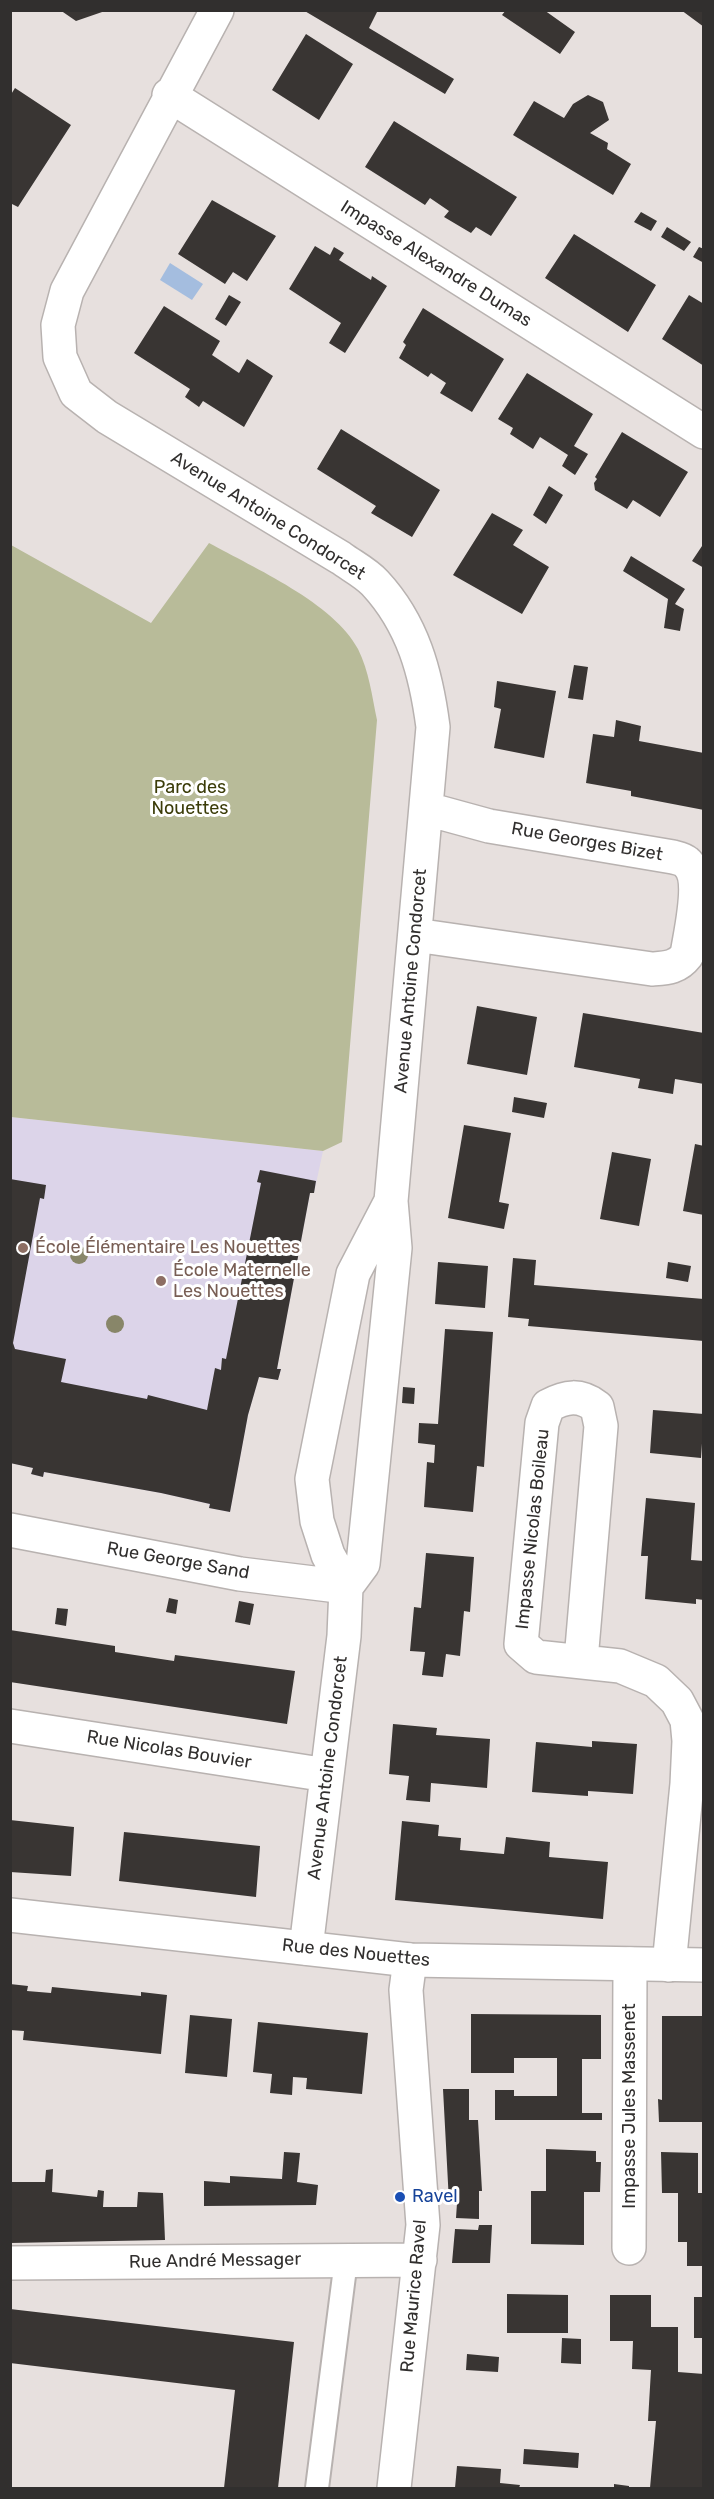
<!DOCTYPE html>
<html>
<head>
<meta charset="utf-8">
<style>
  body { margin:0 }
  #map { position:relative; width:714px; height:2499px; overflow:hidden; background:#e7e0de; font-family:Rubik,sans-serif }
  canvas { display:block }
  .frame { position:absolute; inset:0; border:12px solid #312f2e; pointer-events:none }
</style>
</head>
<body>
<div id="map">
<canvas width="714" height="2499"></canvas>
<div class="frame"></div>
</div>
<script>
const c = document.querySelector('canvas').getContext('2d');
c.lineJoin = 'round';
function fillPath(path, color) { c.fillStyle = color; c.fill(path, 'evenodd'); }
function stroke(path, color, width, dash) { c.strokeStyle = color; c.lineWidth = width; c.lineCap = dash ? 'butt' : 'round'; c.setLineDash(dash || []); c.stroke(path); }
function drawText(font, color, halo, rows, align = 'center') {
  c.font = font + ' Rubik,sans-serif'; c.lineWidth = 6; c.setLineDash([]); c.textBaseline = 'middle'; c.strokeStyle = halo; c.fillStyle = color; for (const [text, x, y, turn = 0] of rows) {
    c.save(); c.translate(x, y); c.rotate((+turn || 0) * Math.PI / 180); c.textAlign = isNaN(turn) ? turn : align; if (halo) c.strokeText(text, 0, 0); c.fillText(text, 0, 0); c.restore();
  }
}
const education = new Path2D(`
  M11 1117 323 1151 314 1193H310L277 1368 281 1369 278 1380 259 1377 248 1415 230 1512 209 1508V1504L161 1493 45 1472 43 1477 31 1474 33 1468 11 1463Z`);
const green = new Path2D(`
  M209 543C254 568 334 603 358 649 369 671 372 696 377 720L342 1142 323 1151 11 1117V545L151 623Z`);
const water = new Path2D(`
  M170 263 203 284 192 300 160 280Z`);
const building = new Path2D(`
  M60 10H105V11L76 21Z
  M303 10H378L369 28 454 79 445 94Z
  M506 10H544L575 32 560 54 502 15Z
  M681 10H704V27Z
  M306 34 353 64 319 120 272 90Z
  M15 88 71 125 18 207 10 203V96Z
  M588 95 603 102 609 120 590 133 608 143 607 149 631 164 613 195 513 135 534 101 564 118 573 104Z
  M394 121 517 197 491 236 476 227 471 233 444 217 449 211 430 198 425 205 365 167Z
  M212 200 276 236 247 281 233 272 225 284 178 254Z
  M641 212 657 221 651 231 634 222Z
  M667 227 691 242 684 251 661 237Z
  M574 234 656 285 628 332 545 278Z
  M315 246 330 255 334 247 344 253 339 260 371 280 372 276 387 286 345 353 329 343 341 323 289 289Z
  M699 247 704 249V263L693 257Z
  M229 295 241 302 226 326 215 319Z
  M689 295 704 304V366L662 339Z
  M164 306 220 341 212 355 239 373 247 359 273 376 244 427 203 401 199 407 185 397 190 389 134 353Z
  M423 308 504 359 472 412 440 393 446 383 431 373 428 377 399 358 406 345 403 342Z
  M527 373 593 414 574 446 588 454 575 475 562 466 568 455 540 437 533 449 510 434 513 428 498 419Z
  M341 429 440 490 412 537 371 513 376 506 317 469Z
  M622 432 688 472 660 517 633 500 627 509 595 490 594 483 597 479 595 477Z
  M549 486 563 495 546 524 533 515Z
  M492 513 523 530 513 545 549 567 522 614 453 575Z
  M704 543V568L692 561Z
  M631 556 685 589 675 604 684 609 680 631 664 628 668 599 623 571Z
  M574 665 588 667 583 700 568 698Z
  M497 681 556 691 544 758 494 748 501 709 494 707Z
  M616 720 641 726 639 741 704 753V810L631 796V791L586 783 593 734 614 737Z
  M477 1006 537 1017 527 1075 467 1064Z
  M583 1013 704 1033V1084L675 1079 673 1094 638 1088 640 1079 574 1067Z
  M514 1097 547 1103 544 1118 512 1112Z
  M464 1125 511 1133 499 1202 509 1204 504 1229 448 1218Z
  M695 1144 704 1146V1215L683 1211Z
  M612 1152 651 1159 639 1226 600 1219Z
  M260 1170 316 1181 314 1193H310L277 1369H281L278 1380 259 1377 248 1415 230 1512 209 1508 210 1504 161 1493 44 1472 43 1477 31 1474 33 1468 10 1463V1179L46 1185 44 1199 40 1198 13 1343 15 1349 66 1359 61 1382 147 1399 148 1395 207 1410 215 1368 221 1370 222 1358 226 1359 261 1183 257 1182Z
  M513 1258 536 1260 534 1285 704 1299V1341L528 1326 529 1319 508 1317Z
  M438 1262 488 1266 485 1308 435 1304Z
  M668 1262 691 1266 688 1282 666 1278Z
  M445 1329 493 1332 484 1467 477 1466 473 1512 424 1507 427 1462 434 1463 435 1445 418 1443 419 1423 438 1424Z
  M403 1387 415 1388 414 1404 402 1403Z
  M653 1410 704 1414 701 1458 650 1453Z
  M646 1498 695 1503 691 1560 704 1561V1600L696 1599V1604L645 1599 648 1556H641Z
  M426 1553 474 1557 470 1612 464 1611 460 1656 446 1654 443 1677 422 1675 425 1652 410 1651 414 1607 421 1608Z
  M169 1598 178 1600 176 1614 166 1612Z
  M239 1601 254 1604 250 1625 235 1622Z
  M57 1608 68 1609 66 1626 55 1624Z
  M10 1630 115 1646V1652L174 1661 175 1655 295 1671 287 1724 10 1682Z
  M393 1724 437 1728 436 1735 490 1739 487 1788 431 1783 430 1802 406 1800 409 1776 389 1774Z
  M592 1741 637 1744 633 1794 588 1791V1796L532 1792 536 1742 592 1747Z
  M10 1820 74 1827 71 1876 10 1872Z
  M402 1821 439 1825 438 1836 461 1838 460 1850 504 1854 506 1837 550 1842 549 1857 608 1862 603 1919 395 1900Z
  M124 1832 260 1846 256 1897 119 1881Z
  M10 1984 28 1986 27 1991 51 1993 52 1987 141 1996V1992L167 1995 161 2054 23 2040 24 2031 10 2030Z
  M471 2014 601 2015V2059H582V2113H602V2120H495V2090H514V2096H557V2058H514V2073H471Z
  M190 2015 232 2019 227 2077 185 2073Z
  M662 2016H704V2122H659L658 2099 662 2100Z
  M258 2022 368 2033 362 2094 306 2089 307 2078 293 2077 292 2095 270 2093 272 2074 253 2072Z
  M443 2089H469V2120H478L482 2191H479V2219L456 2218 457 2203 449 2202Z
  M546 2149 596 2151V2162H601L600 2192H584V2245L531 2244V2191H546Z
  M284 2152 300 2153 297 2182 318 2185 316 2205 204 2206V2181L230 2183V2176L282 2179Z
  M661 2152 698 2153V2193H704V2266H687V2242H678V2193H662Z
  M53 2169 52 2192 97 2197 98 2190 104 2191 103 2207H137L138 2192 163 2193 165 2240 10 2243V2182H45L46 2170Z
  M479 2225H492L490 2263H452L455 2229 478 2230Z
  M507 2294 568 2295V2333H507Z
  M610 2295H651V2327H678V2372L704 2374V2488H650L656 2421H648L651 2370 632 2369 633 2341H610Z
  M694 2297H704V2338H694Z
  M10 2309 294 2342 278 2488H224L235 2390 10 2363Z
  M562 2338 581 2339V2364L561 2363Z
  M467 2354 499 2357 498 2372 466 2370Z
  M524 2449 579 2453 578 2468 523 2464Z
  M457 2466 501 2469 500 2483 520 2485 519 2488H455Z
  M614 2484 629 2486V2488H614Z`);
const service = new Path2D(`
  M317 2488 346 2260`);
const minor = new Path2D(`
  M217 10 67 291 58 325 60 357 76 393 107 417 341 558C352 566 366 573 375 583 413 624 426 673 433 727L391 1201
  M169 95 704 432
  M415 935 652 969C667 968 677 968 687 955 690 933 705 877 686 862 683 859 677 858 673 857L489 826 427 809
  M10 1530 240 1574 346 1587
  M581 1660 601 1426 597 1407C580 1394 566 1396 548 1406L542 1423 521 1644 536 1657 620 1666 656 1681 677 1701 687 1720 689 1741 687 1784 669 1965
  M10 1726 327 1775
  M306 1948 344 1636 346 1587 328 1555 317 1521 312 1479 353 1274 391 1201 395 1248 363 1564 346 1587
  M629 2248 630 1964
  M10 2263 420 2260
  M394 2488 423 2225 406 1990 410 1960`);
const tertiary = new Path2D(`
  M10 1915 410 1960 704 1965`);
const trees = [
  [79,1255],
  [115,1324]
];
const markers = [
  [23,1248,6,"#8d6e63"],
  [161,1281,6,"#8d6e63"],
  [400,2197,6,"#1a4fb4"]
];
const streetNames = [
  ["Impasse Alexandre Dumas",436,264,32],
  ["Avenue Antoine Condorcet",268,516,32],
  ["Rue Georges Bizet",587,842,10],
  ["Avenue Antoine Condorcet",411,981,-85],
  ["Impasse Nicolas Boileau",533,1529,-84],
  ["Rue George Sand",178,1561,10],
  ["Rue Nicolas Bouvier",169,1750,9],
  ["Avenue Antoine Condorcet",328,1768,-83],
  ["Rue des Nouettes",356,1953,6],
  ["Impasse Jules Massenet",630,2106,-90],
  ["Rue André Messager",215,2261,-1],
  ["Rue Maurice Ravel",414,2296,-85]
];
const parkNames = [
  ["Parc des",190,788],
  ["Nouettes",190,809]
];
const educationNames = [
  ["École Élémentaire Les Nouettes",35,1248],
  ["École Maternelle",173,1271],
  ["Les Nouettes",173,1292]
];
const transitNames = [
  ["Ravel",412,2197]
];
fillPath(education, '#dcd4e9');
fillPath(green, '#b8bb99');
fillPath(water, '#a4bddf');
fillPath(building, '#393533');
stroke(service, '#b8b2b0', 26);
stroke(minor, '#b8b2b0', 36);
stroke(tertiary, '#b8b2b0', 36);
stroke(service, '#fff', 22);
stroke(minor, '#fff', 33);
stroke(tertiary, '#fff', 33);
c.fillStyle = '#888669';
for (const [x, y] of trees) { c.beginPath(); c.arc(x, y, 9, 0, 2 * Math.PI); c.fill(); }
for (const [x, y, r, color] of markers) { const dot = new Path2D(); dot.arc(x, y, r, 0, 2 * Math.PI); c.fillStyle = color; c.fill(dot); stroke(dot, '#fff', 2); }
drawText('18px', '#312f2e', '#fff', streetNames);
drawText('18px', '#3b3c09', '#fff', parkNames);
drawText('18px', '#785e54', '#fff', educationNames, 'left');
drawText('18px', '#164399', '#fff', transitNames, 'left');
</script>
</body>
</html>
